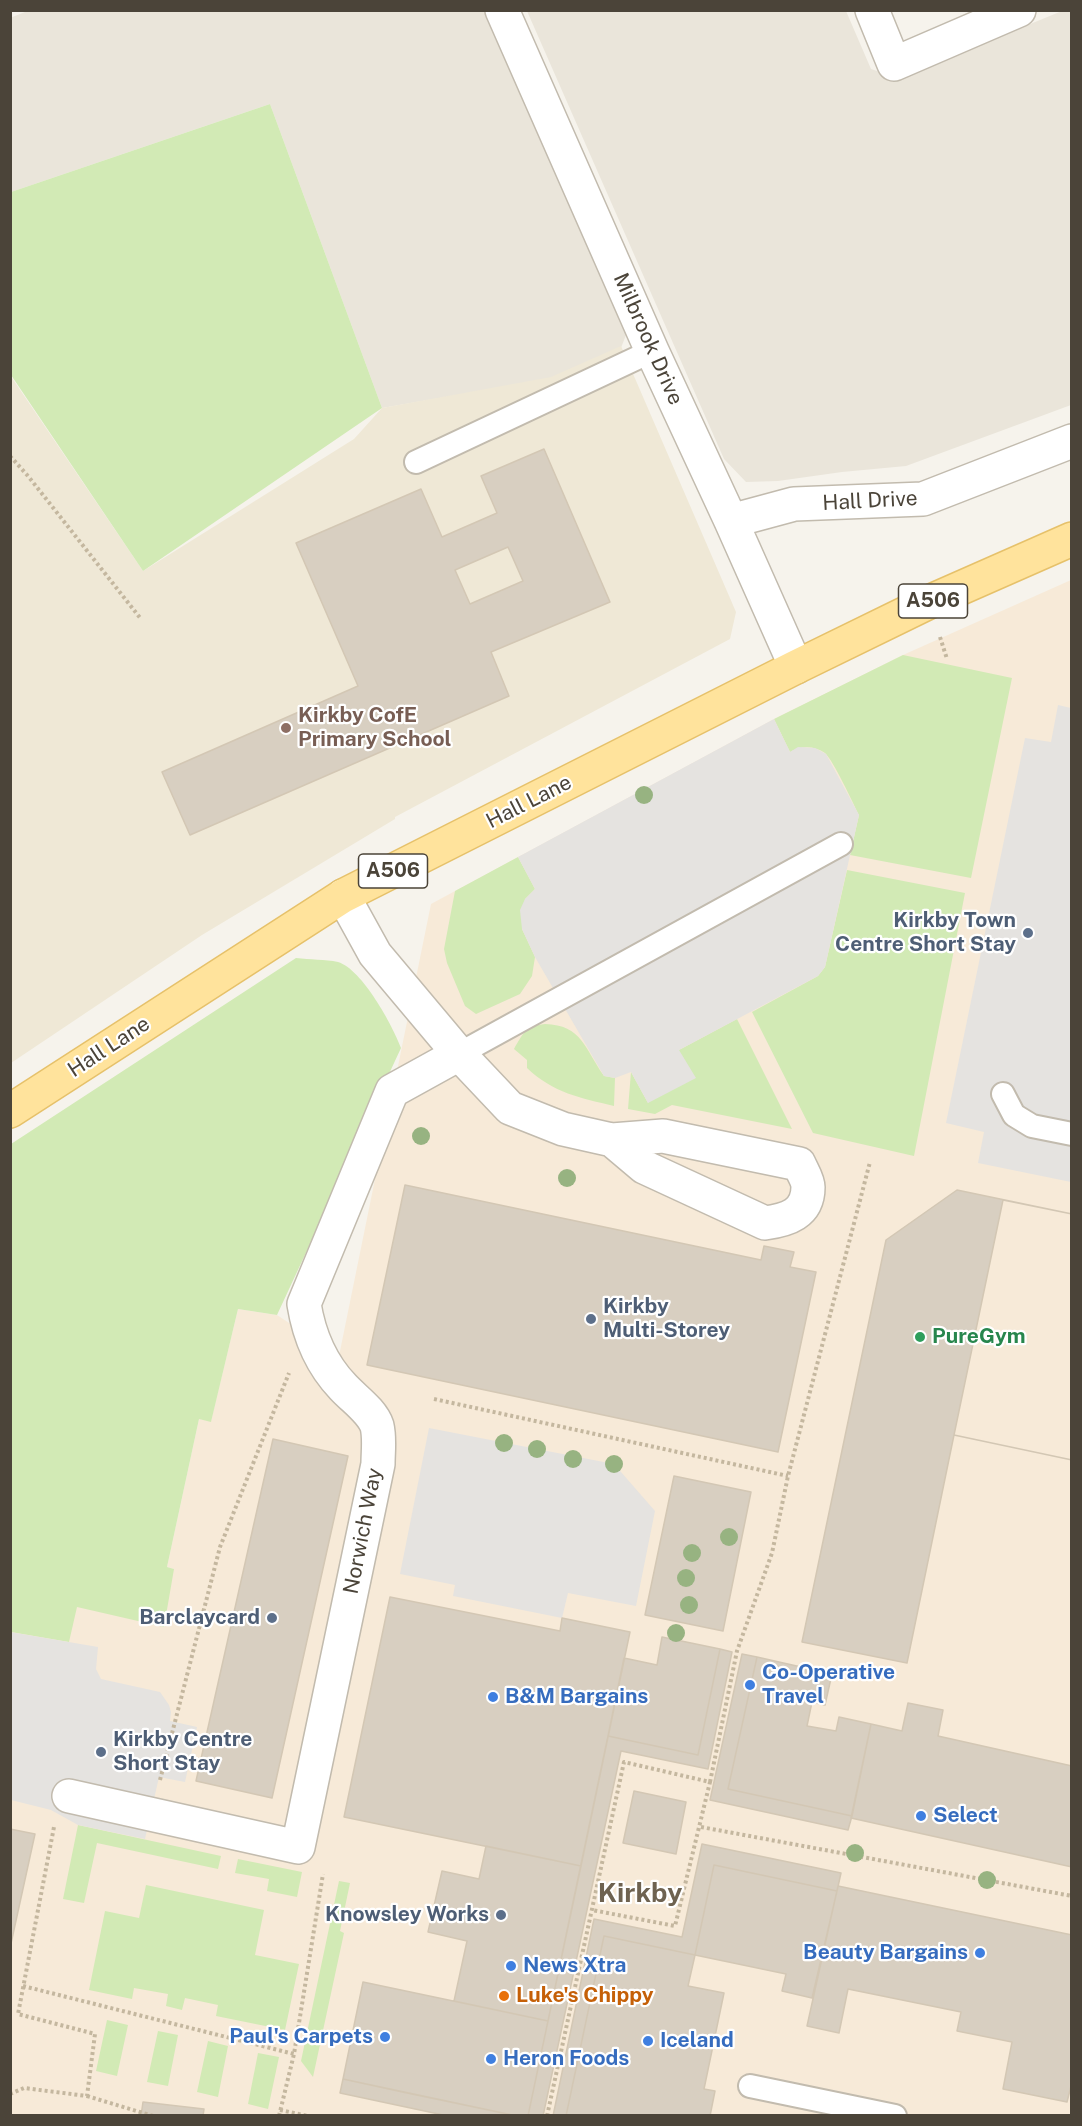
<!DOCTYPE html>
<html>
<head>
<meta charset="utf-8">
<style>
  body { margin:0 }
  #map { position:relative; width:1082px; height:2126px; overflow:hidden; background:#f6f3ec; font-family:"Public Sans",sans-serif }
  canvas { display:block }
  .frame { position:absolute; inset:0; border:12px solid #4b4439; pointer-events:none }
</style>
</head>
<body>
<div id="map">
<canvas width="1082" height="2126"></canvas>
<div class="frame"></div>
</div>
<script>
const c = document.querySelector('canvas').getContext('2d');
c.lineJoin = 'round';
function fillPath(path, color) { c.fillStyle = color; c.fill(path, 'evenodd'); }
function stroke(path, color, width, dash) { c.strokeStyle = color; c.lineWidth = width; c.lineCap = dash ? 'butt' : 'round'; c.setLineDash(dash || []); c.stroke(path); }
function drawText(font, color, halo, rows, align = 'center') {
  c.font = font + ' "Public Sans",sans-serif'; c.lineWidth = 4.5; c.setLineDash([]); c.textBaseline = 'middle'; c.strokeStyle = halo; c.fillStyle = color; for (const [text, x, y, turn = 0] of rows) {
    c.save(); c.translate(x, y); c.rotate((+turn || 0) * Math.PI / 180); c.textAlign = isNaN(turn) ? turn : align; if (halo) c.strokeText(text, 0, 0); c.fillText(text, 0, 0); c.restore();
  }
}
const residential = new Path2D(`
  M30 10 487 11 628 330 613 368 382 408 270 104 11 192 10 18Z
  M527 11H846L871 69 898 78 1062 11H1071V405L906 466 842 472 778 481 746 482 724 459Z`);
const commercial = new Path2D(`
  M1071 580V2115H11L10 1632 174 1569 167 1567 199 1419 211 1421 238 1309 277 1315 339 1356 431 904 774 719 903 655Z`);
const education = new Path2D(`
  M621 346 736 612 730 639 395 817V819L202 935 11 1063 10 375 143 571 354 439 382 408 551 377Z`);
const green = new Path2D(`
  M270 104 382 408 143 571 11 375V192Z
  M903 655 1012 678 971 878 850 855 859 815C853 803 833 760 825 753 814 745 800 746 790 752L774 719Z
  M518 857 535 889 525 899 522 929 535 957 532 976 520 994 476 1014 465 1006 447 963 444 949 455 891Z
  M847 870 965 893 914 1156 813 1133 752 1012 818 976 825 967Z
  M296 958C310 960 325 959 338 962 362 969 393 1026 401 1048L277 1315 238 1309 211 1422 199 1419 167 1567 174 1569 164 1627 77 1607 69 1642 11 1632V1144Z
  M737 1019 792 1129 672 1105 655 1114 628 1109 631 1072 648 1103 679 1050Z
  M545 1024C582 1025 585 1049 604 1076L615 1078 614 1106C581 1098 553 1093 527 1068V1060L514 1049C523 1033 526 1026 545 1024Z
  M78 1825 221 1856 218 1869 97 1843 84 1903 63 1899Z
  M238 1859 302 1872 297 1897 267 1891 269 1879 235 1873Z
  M339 1881 350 1883 340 1931 344 1933 313 2077 301 2061Z
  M146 1885 264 1910 255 1955 299 1964 285 2030 216 2016 218 2005 185 1998 182 2010 166 2006 168 1994 134 1988 132 1999 89 1990 105 1911 139 1918Z
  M107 2020 128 2025 117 2076 96 2071Z
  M158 2031 178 2035 168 2086 147 2082Z
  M208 2041 228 2046 218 2097 197 2092Z
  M258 2053 279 2057 268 2109 248 2104Z`);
const parking = new Path2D(`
  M1058 705 1071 708V1182L978 1163 984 1132 946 1123 1025 738 1051 742Z
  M774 719 790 752 798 747 815 748 826 754 859 815 825 967 818 976 679 1050 696 1078 648 1103 631 1072 615 1078 604 1076 535 957 522 929 520 910 525 899 535 889 518 857Z
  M429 1428 614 1464 655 1511 636 1606 568 1593 562 1618 453 1596 455 1585 400 1574Z
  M10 1632 98 1647 96 1669 101 1679 160 1692 169 1705 171 1712 170 1721 197 1727 185 1782 159 1777 145 1839 78 1825 51 1810 11 1800Z`);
const building = new Path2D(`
  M544 449 610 602 491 652 509 696 190 835 162 772 358 686 296 543 421 489 442 537 497 513 481 476ZM508 547 523 581 470 604 455 570Z
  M405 1185 761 1260 764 1246 794 1252 790 1267 816 1272 778 1452 367 1365Z
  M957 1190 1072 1214V1460L954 1435 907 1663 802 1642 886 1240Z
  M1003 1200 1072 1214V1460L954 1435Z
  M273 1439 348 1456 272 1798 196 1781Z
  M674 1476 751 1492 723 1631 645 1615Z
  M390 1597 560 1631 562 1618 630 1632 581 1866 344 1817Z
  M662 1637 720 1649 698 1755 608 1736 624 1658 657 1665Z
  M720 1649 732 1652 708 1769 621 1751 543 2116H528L608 1736 698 1755Z
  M742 1654 757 1657 728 1789 852 1816 848 1830 710 1800Z
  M757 1657 832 1674 825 1705 812 1702 807 1726 836 1731 839 1717 871 1724 852 1816 728 1789Z
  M908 1703 943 1710 938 1736 1072 1766V1867L851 1818 871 1724 902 1731Z
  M634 1791 686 1802 676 1854 623 1843Z
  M10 1829 35 1834 10 1948Z
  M702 1844 841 1873 837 1891 714 1865 695 1955 604 1936 566 2116H553L594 1919 682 1937Z
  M486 1846 581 1866 548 2021 454 2001 467 1941 428 1932 442 1871 479 1879Z
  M714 1865 837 1891 812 1998 782 1991 786 1974 695 1955Z
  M838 1886 1072 1935V2082L1067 2102 1003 2089 1012 2042 957 2031 961 2012 848 1989 839 2033 807 2026Z
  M604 1936 695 1955 688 1986 724 1993 704 2089 715 2091 710 2116H566Z
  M363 1982 548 2021 528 2116H517L343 2079Z
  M343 2079 407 2093 517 2116H448L340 2093Z
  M143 2102 204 2109 203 2116H141Z`);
const path = new Path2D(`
  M10 456 28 476 141 619
  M940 637 947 659
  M434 1399 788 1476
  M160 1780 220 1547 289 1373
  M710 1782 737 1651 772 1553 788 1476 870 1162
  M701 1827 1072 1896
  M23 1986 294 2054
  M10 2094 24 2088 87 2096 95 2034 18 2014 54 1827
  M87 2096 153 2116
  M280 2110 308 2116
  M279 2116 294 2054 323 1874
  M547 2116 624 1762 710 1782 675 1926 592 1910`);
const service = new Path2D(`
  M416 462 652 351
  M459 1054 841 844
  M1003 1094 1014 1115 1032 1126 1072 1134
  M750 2086 895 2116`);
const minor = new Path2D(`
  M502 10 652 351 731 521 796 667
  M872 10 894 64 1019 10
  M731 521 794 504 923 499 1072 441
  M343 896 375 954 459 1054 510 1108 563 1129 612 1140 663 1136 799 1164C802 1171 808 1180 808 1187 808 1214 787 1220 765 1223L644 1167 612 1140
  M69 1796 298 1847 378 1464C378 1452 380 1438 377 1426 372 1411 354 1399 343 1387 321 1364 309 1335 304 1304L392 1091 459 1054`);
const primary = new Path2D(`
  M10 1111 343 896 796 667 929 602 1072 539`);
const trees = [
  [644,795],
  [421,1136],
  [567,1178],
  [504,1443],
  [537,1449],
  [573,1459],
  [614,1464],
  [729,1537],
  [692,1553],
  [686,1578],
  [689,1605],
  [676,1633],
  [855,1853],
  [987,1880]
];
const markers = [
  [286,728,6,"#8d6e63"],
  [1028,933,6,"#5c6f8a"],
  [591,1319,6,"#5c6f8a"],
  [920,1337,6,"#2e9e5b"],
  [272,1618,6,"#5c6f8a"],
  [750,1685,6,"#3f7fe0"],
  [493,1697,6,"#3f7fe0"],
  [101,1752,6,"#5c6f8a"],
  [921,1816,6,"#3f7fe0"],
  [501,1915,6,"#5c6f8a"],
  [980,1953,6,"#3f7fe0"],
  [511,1966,6,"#3f7fe0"],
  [504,1996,6,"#e8710a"],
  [385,2037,6,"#3f7fe0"],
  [648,2041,6,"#3f7fe0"],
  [491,2059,6,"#3f7fe0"]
];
const shields = [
  [933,601,69],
  [393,871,69]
];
const shieldNames = [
  ["A506",933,601],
  ["A506",393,871]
];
const streetNames = [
  ["Milbrook Drive",648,339,66],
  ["Hall Drive",870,501,-3],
  ["Hall Lane",529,802,-27],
  ["Hall Lane",109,1047,-33],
  ["Norwich Way",363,1531,-79]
];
const educationNames = [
  ["Kirkby CofE",298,716],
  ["Primary School",298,740]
];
const serviceNames = [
  ["Kirkby Town",1016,921],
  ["Centre Short Stay",1016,945],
  ["Kirkby",603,1307,"left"],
  ["Multi-Storey",603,1331,"left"],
  ["Barclaycard",260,1618],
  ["Kirkby Centre",113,1740,"left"],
  ["Short Stay",113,1764,"left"],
  ["Knowsley Works",489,1915]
];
const leisureNames = [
  ["PureGym",932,1337]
];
const shopNames = [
  ["Co-Operative",762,1673],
  ["Travel",762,1697],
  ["B&M Bargains",505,1697],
  ["Select",933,1816],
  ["Beauty Bargains",968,1953,"right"],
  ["News Xtra",523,1966],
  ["Paul's Carpets",373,2037,"right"],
  ["Iceland",660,2041],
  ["Heron Foods",503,2059]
];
const foodNames = [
  ["Luke's Chippy",516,1996]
];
const districtNames = [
  ["Kirkby",640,1894]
];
fillPath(residential, '#eae5da');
fillPath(commercial, '#f7ead8');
fillPath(education, '#efe8d6');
fillPath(green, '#d2eab5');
fillPath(parking, '#e5e3e0');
fillPath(building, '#d8cfc1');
stroke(building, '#d3c7b4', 1.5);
stroke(service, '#c2bbae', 26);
stroke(minor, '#c2bbae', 36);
stroke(primary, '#e6c16a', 36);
stroke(path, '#c4b79f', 4, [3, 3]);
stroke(service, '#fff', 22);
stroke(minor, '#fff', 33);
stroke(primary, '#ffe39c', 33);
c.fillStyle = '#97b381';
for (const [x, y] of trees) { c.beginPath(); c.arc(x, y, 9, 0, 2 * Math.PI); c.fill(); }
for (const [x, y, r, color] of markers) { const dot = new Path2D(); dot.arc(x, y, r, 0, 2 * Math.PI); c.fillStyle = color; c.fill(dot); stroke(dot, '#fff', 2); }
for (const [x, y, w] of shields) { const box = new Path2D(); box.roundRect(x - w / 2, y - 17, w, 34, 4.5); c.fillStyle = '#fff'; c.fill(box); stroke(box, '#4b4439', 1.5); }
drawText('bold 20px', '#4b4439', null, shieldNames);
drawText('21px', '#4b4439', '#fff', streetNames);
drawText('bold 21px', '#785e54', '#fff', educationNames, 'left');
drawText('bold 21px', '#4e5e75', '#fff', serviceNames, 'right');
drawText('bold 21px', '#27864d', '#fff', leisureNames, 'left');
drawText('bold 21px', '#366cbe', '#fff', shopNames, 'left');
drawText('bold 21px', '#c56008', '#fff', foodNames, 'left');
drawText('bold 27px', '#6e6250', '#fff', districtNames);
</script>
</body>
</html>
